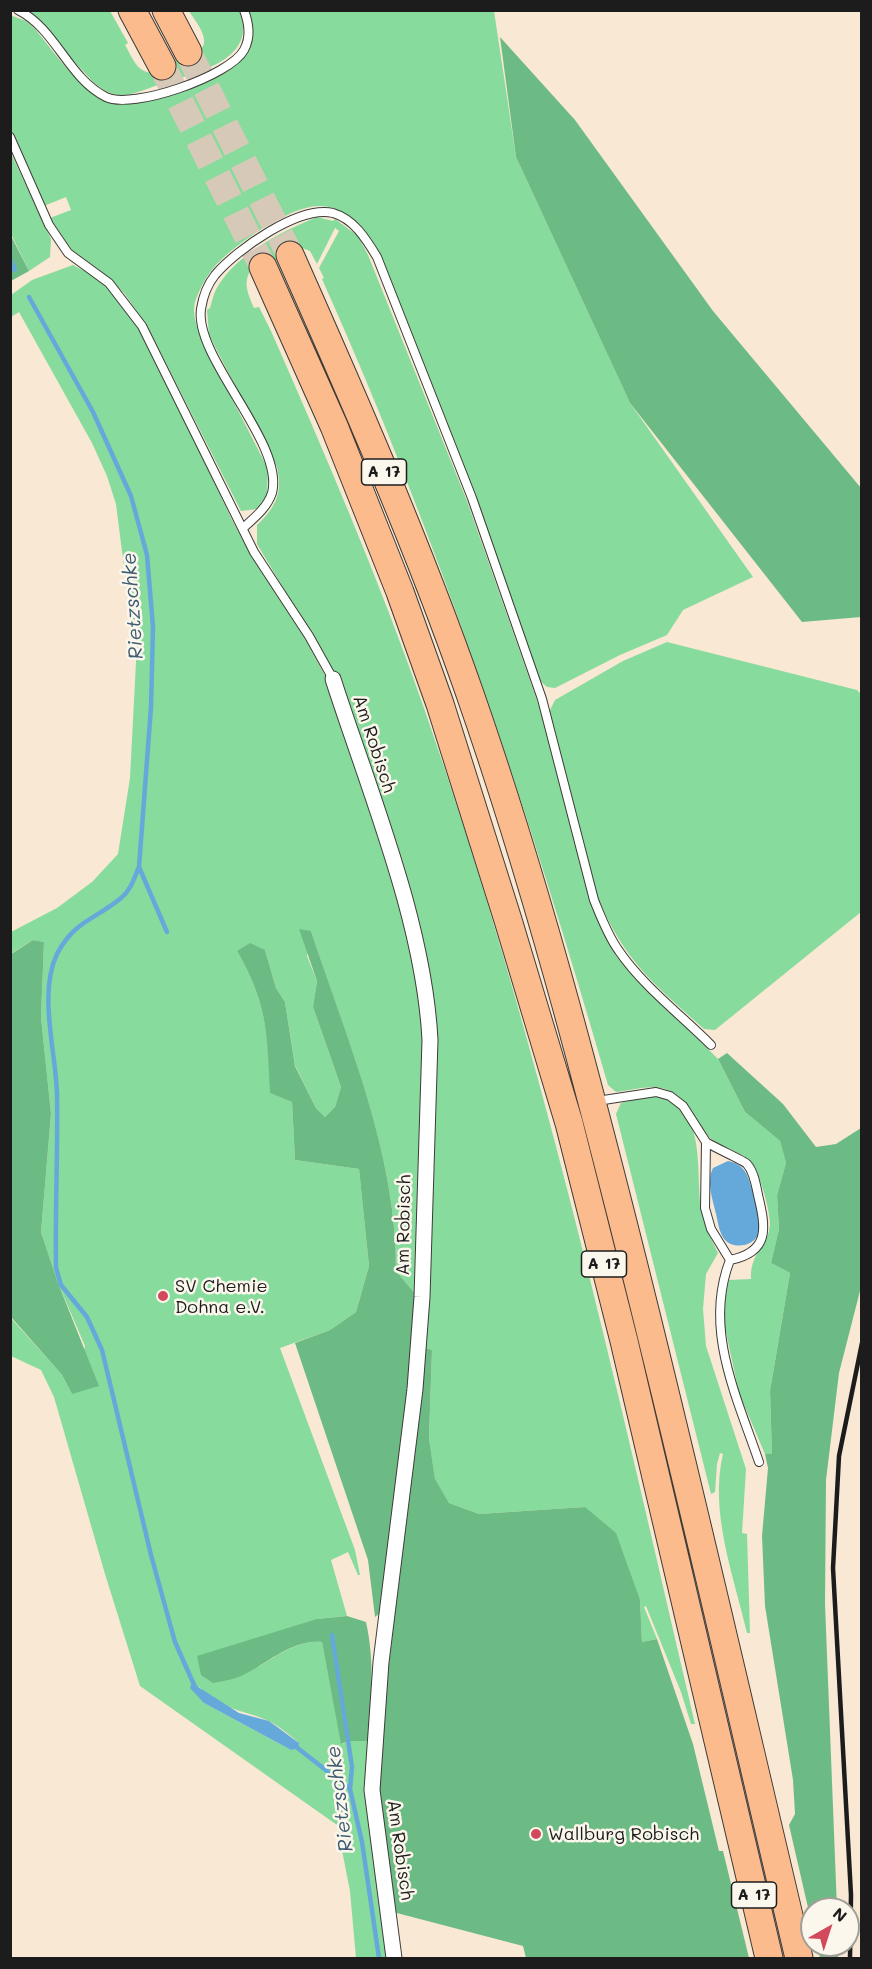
<!DOCTYPE html>
<html>
<head>
<meta charset="utf-8">
<style>
  body { margin:0 }
  #map { position:relative; width:872px; height:1969px; overflow:hidden; background:#f8e8d4; font-family:Mali,sans-serif }
  canvas { display:block }
  .frame { position:absolute; inset:0; border:12px solid #1c1c1c; pointer-events:none }
  .north { position:absolute; left:800px; top:1897px; width:60px; height:60px; box-sizing:border-box; background:#fbf7ec; border:2px solid #a29f99; border-radius:50%; rotate:39deg; font-size:16px; font-weight:700; line-height:24px; text-align:center; color:#1c1c1c }
  .north::after { content:''; display:block; margin:auto; width:21px; height:27px; background:#d1495b; clip-path:polygon(50% 0,100% 100%,50% 72%,0 100%) }
</style>
</head>
<body>
<div id="map">
<canvas width="872" height="1969"></canvas>
<div class="frame"></div>
<div class="north">N</div>
</div>
<script>
const c = document.querySelector('canvas').getContext('2d');
c.lineJoin = 'round';
function fillPath(path, color) { c.fillStyle = color; c.fill(path, 'evenodd'); }
function stroke(path, color, width, dash) { c.strokeStyle = color; c.lineWidth = width; c.lineCap = dash ? 'butt' : 'round'; c.setLineDash(dash || []); c.stroke(path); }
function drawText(font, color, halo, rows, align = 'center') {
  c.font = font + ' Mali,sans-serif'; c.lineWidth = 5; c.setLineDash([]); c.textBaseline = 'middle'; c.strokeStyle = halo; c.fillStyle = color; for (const [text, x, y, turn = 0] of rows) {
    c.save(); c.translate(x, y); c.rotate((+turn || 0) * Math.PI / 180); c.textAlign = isNaN(turn) ? turn : align; if (halo) c.strokeText(text, 0, 0); c.fillText(text, 0, 0); c.restore();
  }
}
const green = new Path2D(`
  M28 11H110L128 43 125 45C130 53 135 67 144 71 158 77 166 66 176 59 185 53 206 55 204 39 203 30 194 19 189 11H239C260 59 196 73 164 83 150 87 133 96 119 95 109 94 102 89 94 83Z
  M249 11H494L516 157 630 403 753 577 683 610 667 635 620 655 555 688 547 687 539 680 371 244C361 225 341 205 318 206 288 207 234 245 215 266 206 276 199 290 195 302 192 315 197 327 201 338L268 469 267 494 257 509 241 511 146 324 124 293 101 271 72 250 50 218 71 210 66 197 44 206 11 136 10 15 26 21 35 29C56 54 87 102 121 105L187 89 224 73 237 62 251 32Z
  M10 151 51 239 50 257 29 271 11 234Z
  M317 217 333 221 335 219 358 236 368 255 467 501 541 712 591 902 617 957 718 1059 745 1112 780 1141 786 1163 777 1195 779 1229 771 1263 790 1273 770 1391 772 1454H765L739 1393 724 1323 723 1310 729 1280 751 1279C750 1251 769 1247 770 1224 770 1210 759 1168 748 1159 736 1149 719 1148 708 1136 695 1122 690 1100 670 1091 654 1083 633 1090 616 1092L608 1085C529 811 439 540 322 279L324 278 319 268 339 231 335 228 317 264 310 251 297 246 276 260 252 268C242 282 248 294 254 308L259 307 271 331C326 456 380 582 425 711 540 1041 616 1384 695 1724H691L681 1692 646 1606 644 1607 657 1639 642 1642 640 1600 585 1507 479 1514 449 1503 435 1480 429 1438 432 1350 426 1348 436 1034 434 998 422 946 337 678 257 544V525C276 507 283 493 277 467L209 335 207 310 210 308C212 301 214 292 218 286 238 253 283 231 317 217Z
  M73 265 96 277 119 298 138 328 160 367 231 518 250 554 304 637 329 683 413 949 426 1047 417 1205 418 1297 396 1271C397 1154 347 1041 311 931L307 956 317 981 313 1007 341 1087 335 1107 325 1117 316 1108 295 1065 285 1002 276 988 265 950 237 951C268 1005 267 1033 271 1093L292 1102 295 1160 359 1169 369 1266 356 1312 330 1330 280 1348 355 1550 360 1575H358L348 1552 331 1560 347 1616 317 1619 258 1667C278 1655 299 1640 322 1642L342 1744 349 1741H369L390 1958H356L350 1891 337 1825 140 1686 105 1574 54 1397 41 1370 11 1356 10 1317 62 1375 72 1394 85 1346 58 1283 41 1232 51 1114 41 1017 44 942 33 940 10 954 11 932 57 908 92 882 118 854 130 778 137 643 129 606 116 504 107 476 92 443 19 312 11 317V295L32 280ZM199 1686C217 1710 247 1710 271 1722 281 1728 290 1735 298 1742L291 1750 204 1703Z
  M667 642 857 690 862 695 861 912 715 1030 704 1029C654 984 625 962 598 898L549 712 555 700 623 661Z
  M649 1096C709 1098 695 1170 701 1209 704 1225 711 1239 718 1253L706 1274 703 1309 706 1346 746 1469 742 1533 747 1534 750 1633H747C734 1577 709 1512 723 1454L720 1453 717 1464 715 1492 711 1494 616 1114 621 1103Z`);
const forest = new Path2D(`
  M500 37 575 120 713 311 861 488V617L802 622 630 403 516 157Z
  M10 234 29 271 11 281H10Z
  M299 929 311 931C347 1040 397 1154 396 1271L418 1297 409 1389 380 1613 375 1617 368 1560 295 1343 330 1330 356 1312 369 1266 359 1169 295 1160 292 1102 270 1093C267 1033 268 1005 237 951L250 943 265 950 276 988 285 1002 295 1066 316 1108 325 1117 335 1107 341 1087 313 1007 317 981Z
  M33 940 44 942 41 1017 51 1114 41 1232 58 1283 99 1386 72 1394 62 1375 11 1317V954Z
  M727 1053 783 1104 816 1147 836 1144 861 1128V1287L839 1373 826 1480 825 1604 837 1909H812V1925L789 1825 795 1814 793 1780 765 1606 762 1536 768 1468 765 1454H772L770 1391 790 1273 771 1263 779 1229 777 1195 786 1163 780 1141 745 1112 718 1059Z
  M426 1348 432 1350 429 1438 435 1479 449 1503 479 1514 585 1507 616 1533 640 1600 642 1642 657 1639 693 1744 719 1851H723L749 1958H526L523 1946 393 1912 378 1790 389 1664Z
  M347 1616 366 1622C375 1662 371 1700 369 1741H349L341 1744 322 1642C292 1639 267 1664 241 1676 232 1680 222 1681 213 1683L201 1675 197 1656 317 1619Z
  M817 1945H838V1958H820Z`);
const water = new Path2D(`
  M728 1161C734 1162 739 1164 744 1170 751 1178 761 1222 759 1232 756 1246 734 1250 725 1240 719 1233 718 1222 716 1214 713 1200 706 1182 713 1168Z
  M192 1683 239 1713 269 1721 299 1743 298 1748 291 1750 204 1703 190 1688Z`);
const stream = new Path2D(`
  M10 259 15 270
  M29 297 93 412 131 496 147 555 153 627 151 707 139 867 167 932
  M139 867C134 878 131 890 121 898 96 919 74 921 57 954 38 993 56 1052 57 1094 58 1152 55 1210 56 1268L61 1285 87 1317 102 1350 151 1555 175 1642 195 1687
  M332 1635 352 1767 350 1789 362 1842 379 1958
  M295 1746 350 1789`);
const motorwayTunnel = new Path2D(`
  M188 52 290 255
  M162 66 263 267`);
const service = new Path2D(`
  M18 10C56 29 68 78 106 97 132 110 230 76 244 50 251 37 249 24 244 10
  M10 137 49 225 68 253 109 283 142 326 254 552 309 636 333 679
  M243 528C254 518 267 508 272 493 285 443 194 358 201 309 203 296 207 285 215 275 236 250 299 205 333 213 354 219 366 239 377 257L472 498 542 699 594 900C601 917 608 936 619 951 642 985 682 1016 711 1045
  M597 1101 656 1092 670 1096 683 1106 706 1142 705 1208 711 1229 730 1260C703 1329 737 1397 759 1462
  M706 1142C715 1148 743 1160 747 1164 754 1172 756 1185 758 1195 766 1228 770 1252 730 1260`);
const minor = new Path2D(`
  M333 679C369 791 424 922 430 1040L422 1297 415 1389 381 1662 372 1790 394 1958`);
const motorway = new Path2D(`
  M132 10 162 66
  M166 10 188 52
  M290 255C354 399 418 545 470 694 535 880 585 1071 633 1262 691 1493 744 1726 799 1958
  M263 267 334 426 400 592 440 704 508 920 569 1123 624 1341 769 1958`);
const rail = new Path2D(`
  M850 1958 851 1895 833 1568 839 1456 862 1343`);
const markers = [
  [163,1296,6,"#d1495b"],
  [536,1834,6,"#d1495b"]
];
const shields = [
  [384,472,45],
  [604,1264,45],
  [754,1895,45]
];
const shieldNames = [
  ["A 17",384,472],
  ["A 17",604,1264],
  ["A 17",754,1895]
];
const streetNames = [
  ["Am Robisch",374,744,72],
  ["Am Robisch",404,1225,-89],
  ["Am Robisch",400,1850,82]
];
const poiNames = [
  ["SV Chemie",175,1286],
  ["Dohna e.V.",175,1307],
  ["Wallburg Robisch",548,1834]
];
const waterNames = [
  ["Rietzschke",133,606,-94],
  ["Rietzschke",340,1799,-97]
];
fillPath(green, '#87db9c');
fillPath(forest, '#6dbb84');
fillPath(water, '#65a9da');
stroke(stream, '#65a9da', 4.5);
stroke(motorwayTunnel, '#d7c9b8', 27, [27, 14]);
stroke(service, '#3d3b38', 10);
stroke(minor, '#3d3b38', 17);
stroke(motorway, '#3d3b38', 29);
stroke(service, '#fff', 8);
stroke(minor, '#fff', 15);
stroke(motorway, '#fbbb8d', 27);
stroke(rail, '#1c1c1c', 4.5);
for (const [x, y, r, color] of markers) { const dot = new Path2D(); dot.arc(x, y, r, 0, 2 * Math.PI); c.fillStyle = color; c.fill(dot); stroke(dot, '#fbf7ec', 2); }
for (const [x, y, w] of shields) { const box = new Path2D(); box.roundRect(x - w / 2, y - 13, w, 26, 4.5); c.fillStyle = '#fbf7ec'; c.fill(box); stroke(box, '#1c1c1c', 1.5); }
drawText('bold 16px', '#1c1c1c', null, shieldNames);
drawText('18px', '#1c1c1c', '#fbf7ec', streetNames);
drawText('18px', '#1c1c1c', '#fbf7ec', poiNames, 'left');
drawText('italic 20px', '#3d5b71', '#fbf7ec', waterNames);
</script>
</body>
</html>
